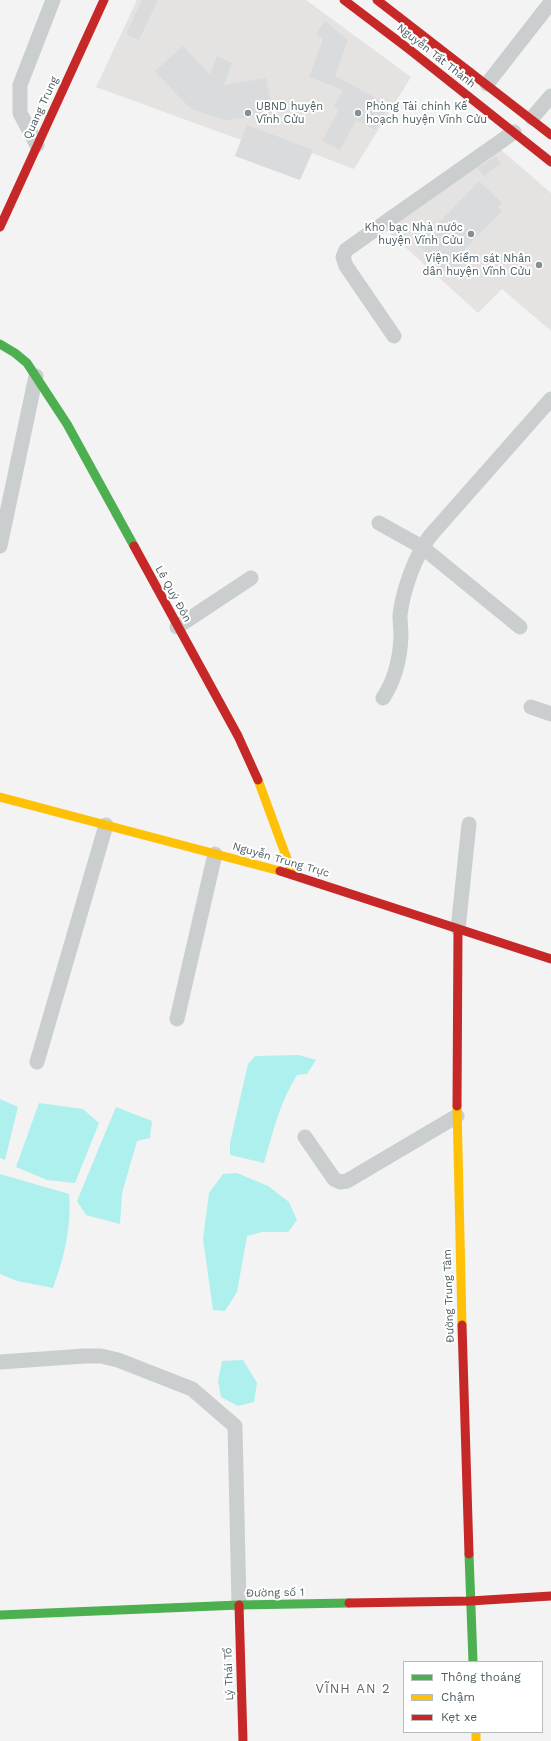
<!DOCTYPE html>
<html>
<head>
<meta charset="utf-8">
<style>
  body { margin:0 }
  #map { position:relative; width:551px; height:1741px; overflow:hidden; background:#f3f3f3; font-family:"Work Sans",sans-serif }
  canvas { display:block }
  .legend { position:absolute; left:403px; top:1661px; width:140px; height:72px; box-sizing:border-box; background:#fff; border:1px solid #b6bdbf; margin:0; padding:5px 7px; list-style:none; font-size:12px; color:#495b60 }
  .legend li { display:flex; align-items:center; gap:8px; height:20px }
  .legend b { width:20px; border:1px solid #b6bdbf }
</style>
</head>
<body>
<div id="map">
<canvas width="551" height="1741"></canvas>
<ul class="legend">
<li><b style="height:5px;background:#4caf50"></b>Thông thoáng</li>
<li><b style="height:5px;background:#ffc107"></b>Chậm</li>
<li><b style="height:5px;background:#c62828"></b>Kẹt xe</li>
</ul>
</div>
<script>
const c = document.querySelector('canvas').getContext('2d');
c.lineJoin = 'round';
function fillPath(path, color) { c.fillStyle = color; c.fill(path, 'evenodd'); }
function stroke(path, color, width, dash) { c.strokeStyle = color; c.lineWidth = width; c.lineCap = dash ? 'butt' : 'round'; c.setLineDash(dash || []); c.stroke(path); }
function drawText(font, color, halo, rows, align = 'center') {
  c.font = font + ' "Work Sans",sans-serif'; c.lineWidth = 4; c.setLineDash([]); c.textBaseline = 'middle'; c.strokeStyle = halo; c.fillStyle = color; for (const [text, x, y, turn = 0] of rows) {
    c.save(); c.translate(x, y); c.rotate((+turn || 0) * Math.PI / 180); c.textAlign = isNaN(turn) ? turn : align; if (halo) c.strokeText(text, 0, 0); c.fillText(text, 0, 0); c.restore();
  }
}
const commercial = new Path2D(`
  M137 0H306L411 77 354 169 312 153 300 180 235 156 241 140 96 87Z
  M499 148 551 193V331L502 289 478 313 384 228Z`);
const water = new Path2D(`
  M299 1055 316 1060 307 1074 297 1075C280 1102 273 1132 264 1163L230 1155V1143L248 1064 255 1056Z
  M0 1099 18 1107 5 1160 0 1158Z
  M39 1103 83 1109 99 1123 75 1183 47 1180 16 1167Z
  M116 1107 152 1121 150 1138 137 1141 122 1193 120 1224 86 1215 77 1201Z
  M237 1173 268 1186 289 1202 297 1220 288 1232H262L247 1236 237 1292 225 1311 213 1310 203 1239 209 1193 223 1174Z
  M0 1174 69 1194C72 1225 64 1258 53 1288L17 1281 0 1274Z
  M243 1360 257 1383 254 1402 238 1406 221 1397 218 1381 222 1361Z`);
const building = new Path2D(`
  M142 0H158L139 40 126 34Z
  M325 21 348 40 335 76 389 105 375 130 356 120 340 150 322 141 339 110 334 107 343 90 309 77 323 39 316 33Z
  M183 46 210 75 217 56 232 63 224 85 266 78 273 114 226 120 194 110 188 106 155 71Z
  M247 125 313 150 300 180 235 156Z
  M496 156 501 163 484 176 478 168Z
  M479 181 502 203 498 207 502 211 461 253 467 259 449 276 416 243 433 225 435 227Z`);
const street = new Path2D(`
  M487 84 551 2
  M532 118 551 96
  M37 145 20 113V85L53 0
  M394 336 346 266 343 257 346 250 514 132
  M379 523 422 547 520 627
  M0 546 36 376
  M177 627 251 578
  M383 698C395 680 400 658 401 637 401 630 400 622 400 615 403 590 415 556 430 536L551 399
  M531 707 551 714
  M458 929 469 824
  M177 1019 215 854
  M37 1062 106 825
  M305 1137 334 1179 340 1182 347 1181 457 1116
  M0 1362 84 1356H101L118 1360 192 1389 235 1426 239 1605`);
const fast = new Path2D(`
  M0 344 15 353 27 363 67 424 134 546
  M469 1554 473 1662
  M0 1615 239 1605 349 1603`);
const slow = new Path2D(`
  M258 780 293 875
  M0 797 280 871
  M457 1106 462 1325
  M476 1732V1741`);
const jam = new Path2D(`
  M344 0 410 50 551 162
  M377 0 551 135
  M0 227 104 0
  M134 546 238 736 258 780
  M280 871 551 959
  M457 1106 458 929
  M462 1325 469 1554
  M349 1603 470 1601 551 1596
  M239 1605 243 1741`);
const markers = [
  [248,113,4,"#849093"],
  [358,113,4,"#849093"],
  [471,234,4,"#849093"],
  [539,265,4,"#849093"]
];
const streetNames = [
  ["Nguyễn Tất Thành",436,56,38],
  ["Quang Trung",41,108,-65],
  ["Lê Quý Đôn",173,594,61],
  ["Nguyễn Trung Trực",281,860,16],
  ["Đường Trung Tâm",449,1296,-92],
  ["Đường số 1",275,1593,-1],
  ["Lý Thái Tổ",229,1674,-92]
];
const poiNames = [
  ["UBND huyện",256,107],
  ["Vĩnh Cửu",256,120],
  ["Phòng Tài chính Kế",366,107],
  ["hoạch huyện Vĩnh Cửu",366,120],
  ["Kho bạc Nhà nước",463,228,"right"],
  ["huyện Vĩnh Cửu",463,241,"right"],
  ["Viện Kiểm sát Nhân",531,259,"right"],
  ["dân huyện Vĩnh Cửu",531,272,"right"]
];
const quarterNames = [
  ["VĨNH AN 2",353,1689]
];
fillPath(commercial, '#e5e3e1');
fillPath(water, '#adf0ed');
fillPath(building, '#d9dbdc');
stroke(street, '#cacecf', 15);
stroke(fast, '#4caf50', 9);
stroke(slow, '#ffc107', 9);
stroke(jam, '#c62828', 9);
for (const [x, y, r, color] of markers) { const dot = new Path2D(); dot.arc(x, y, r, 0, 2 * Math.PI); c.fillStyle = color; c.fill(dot); stroke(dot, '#fff', 1.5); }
drawText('11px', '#495b60', '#fff', streetNames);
drawText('11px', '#495b60', '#fff', poiNames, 'left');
c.letterSpacing = '1px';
drawText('13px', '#5e6567', '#fff', quarterNames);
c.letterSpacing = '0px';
</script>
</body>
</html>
